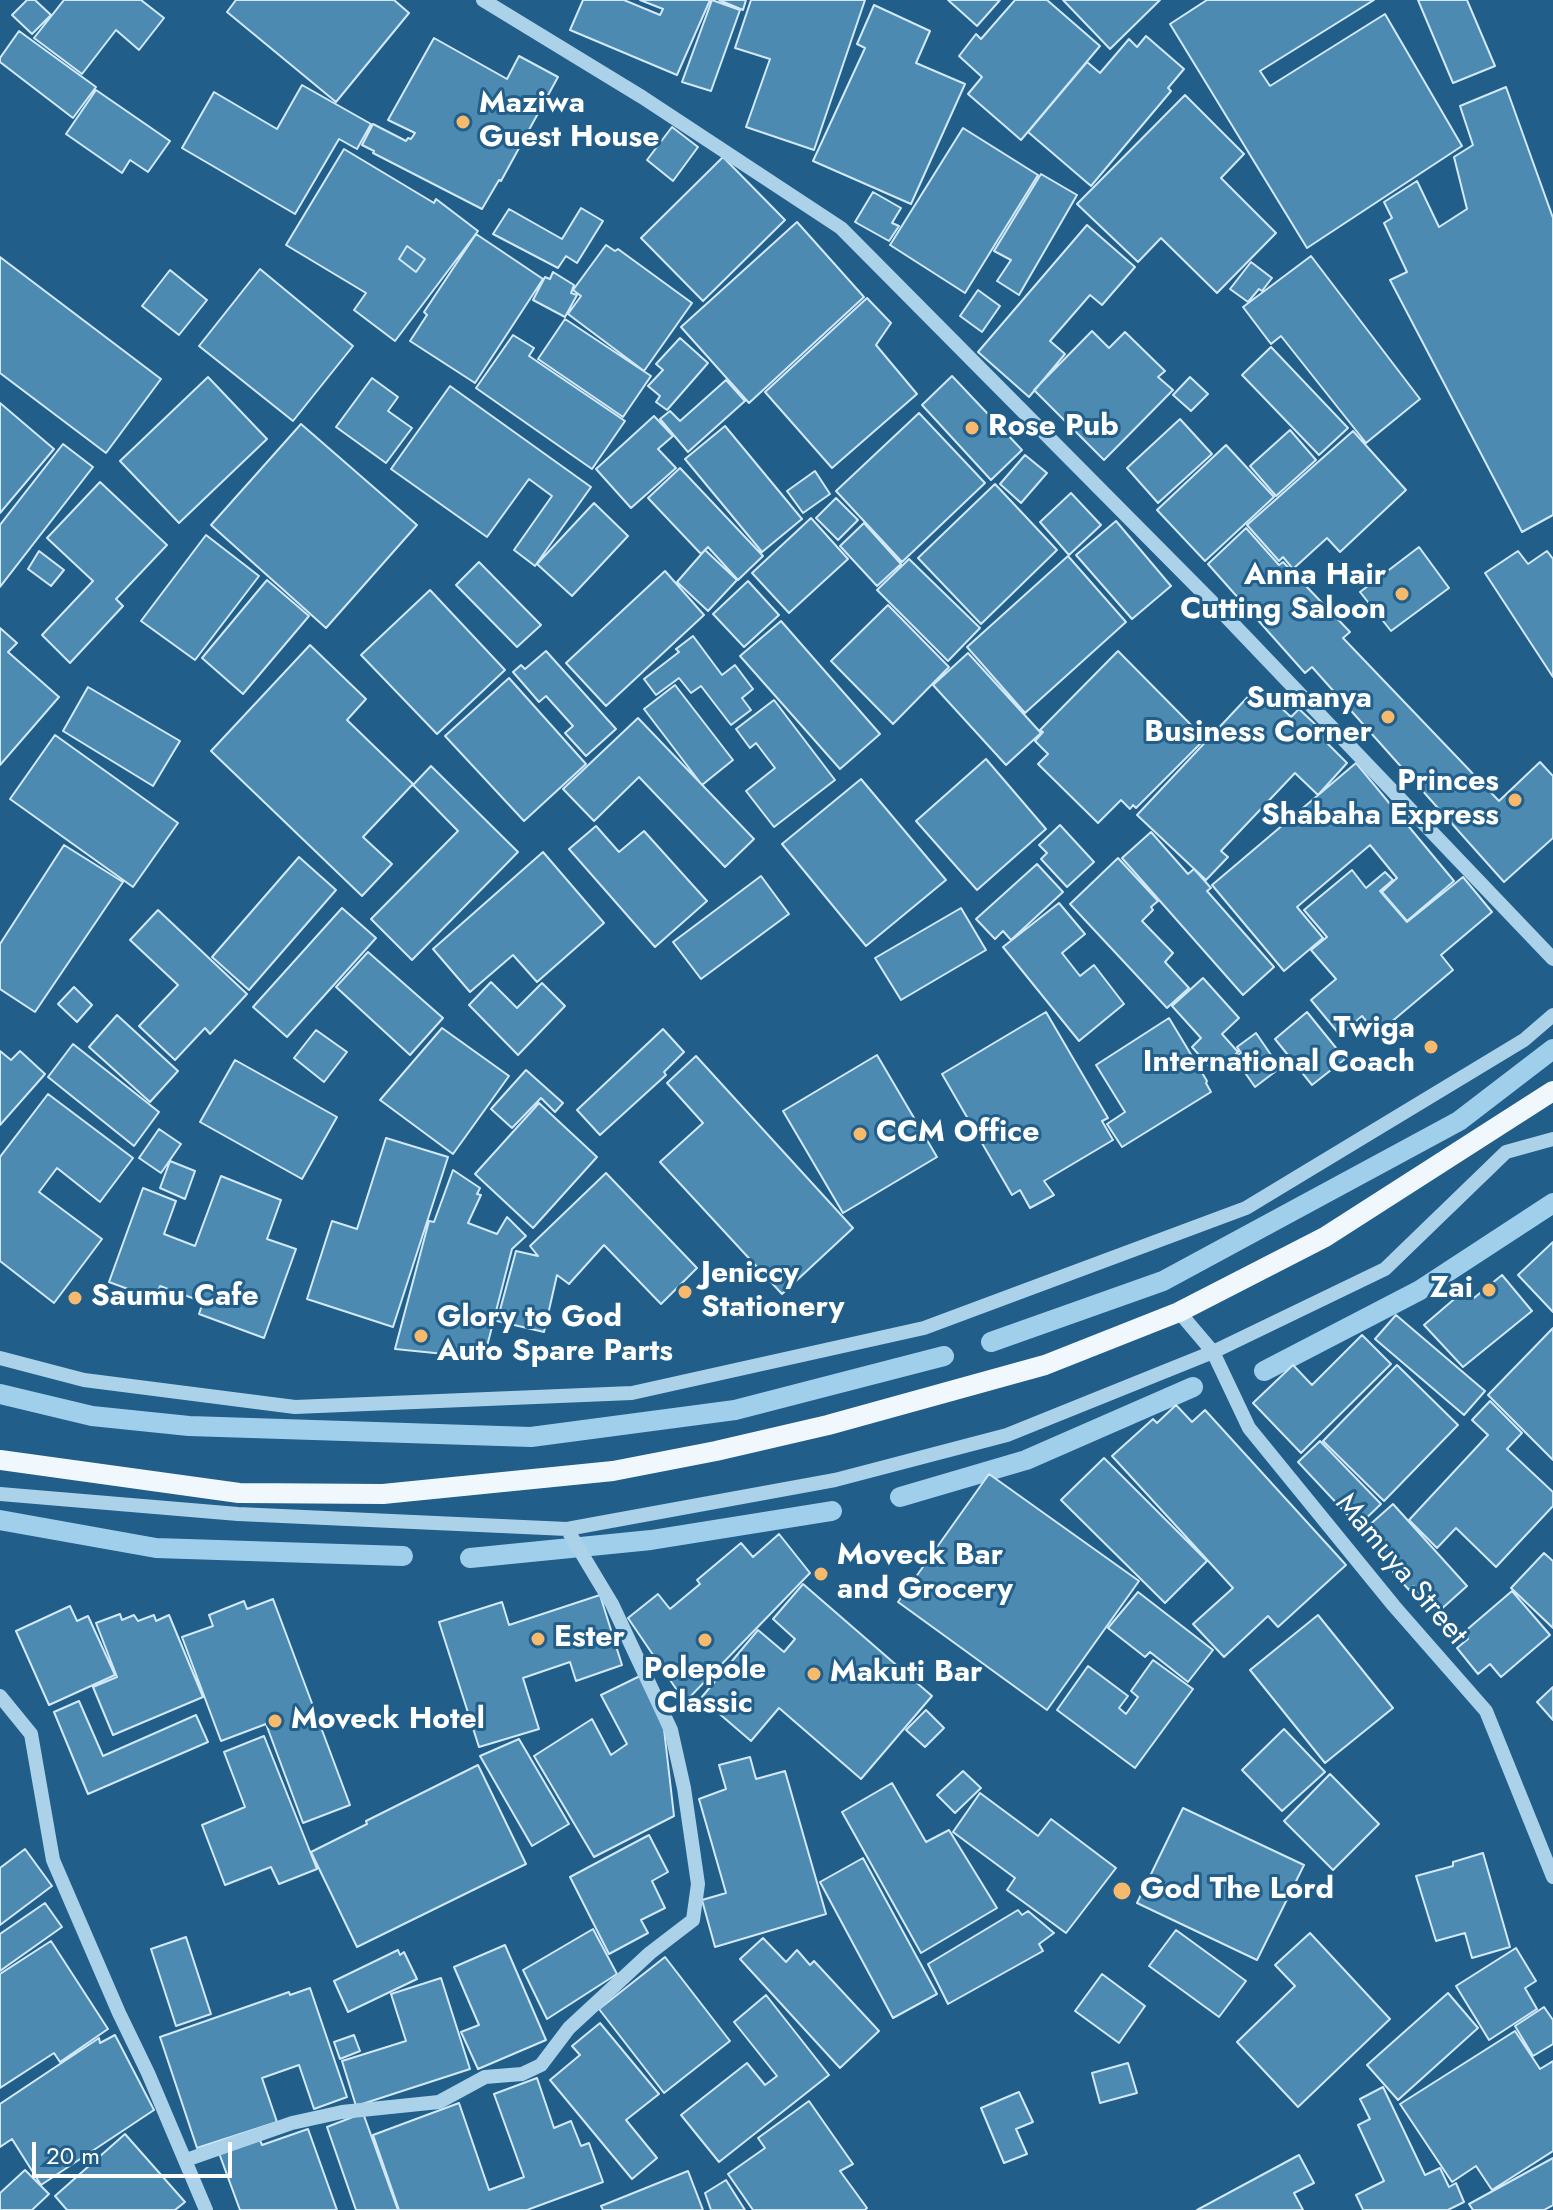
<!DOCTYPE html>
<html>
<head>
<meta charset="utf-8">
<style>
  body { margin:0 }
  #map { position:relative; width:1553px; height:2210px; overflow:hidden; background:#215e89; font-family:Jost,sans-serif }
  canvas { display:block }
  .scale { position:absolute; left:32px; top:2142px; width:200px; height:36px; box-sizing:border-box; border:4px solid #fff; border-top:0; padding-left:10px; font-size:24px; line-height:28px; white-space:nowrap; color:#fff; -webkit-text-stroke:6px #215e89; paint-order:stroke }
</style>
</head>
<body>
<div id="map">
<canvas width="1553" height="2210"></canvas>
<div class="scale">20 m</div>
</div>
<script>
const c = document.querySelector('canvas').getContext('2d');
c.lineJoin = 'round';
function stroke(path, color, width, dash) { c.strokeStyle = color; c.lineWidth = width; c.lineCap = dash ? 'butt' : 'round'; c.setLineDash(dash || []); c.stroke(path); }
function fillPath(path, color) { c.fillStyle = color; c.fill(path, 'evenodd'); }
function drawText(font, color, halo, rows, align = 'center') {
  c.font = font + ' Jost,sans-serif'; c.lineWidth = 6; c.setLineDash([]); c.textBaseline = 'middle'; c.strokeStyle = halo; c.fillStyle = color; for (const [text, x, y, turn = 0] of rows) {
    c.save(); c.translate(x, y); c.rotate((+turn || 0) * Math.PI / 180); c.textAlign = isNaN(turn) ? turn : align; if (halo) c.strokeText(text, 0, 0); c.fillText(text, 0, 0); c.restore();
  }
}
const stream = new Path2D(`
  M991 1342 1163 1281 1459 1121 1553 1049
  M1264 1371 1420 1290 1553 1203
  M0 1394 92 1416 189 1426 531 1437 735 1410 944 1356
  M900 1497 1026 1460 1193 1387
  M0 1520 156 1548 403 1556
  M470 1558 651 1540 832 1511`);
const building = new Path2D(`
  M27 0H35L51 15 32 34 12 15Z
  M64 0H141L164 18 139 50 116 30 82 74 34 38Z
  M236 0H394L409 13 336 102 227 12Z
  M583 0H624L660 15 663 9 640 0H710L677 75 570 30Z
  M712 0 740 10 711 91 682 82Z
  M719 0H746L743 10Z
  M751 0H865L814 150 746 127 770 59 735 48Z
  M948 0H1000L977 26Z
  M1015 0H1047L1100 46 1021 140 968 94 982 77 959 56 976 34 981 39Z
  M1063 0H1160L1110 49Z
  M1207 0H1374L1260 71 1270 86 1385 14 1462 146 1307 248 1170 24Z
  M1418 0H1467L1495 66 1453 83Z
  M874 5 930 31 916 63 965 84 911 204 813 161 865 48 857 44Z
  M19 31 96 87 73 118 0 62V58Z
  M1146 36 1184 69 1168 88 1171 91 1091 186 1028 132 1087 62 1100 73 1129 39 1137 47Z
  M434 38 507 79 519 56 558 77 501 181 499 180 482 209 373 153 374 151 362 145 373 124 406 141 408 138 411 139 415 133 388 120Z
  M302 85 371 124 357 149 339 139 295 214 182 148 214 92 277 129Z
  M1506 87 1553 218V515L1522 532 1390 280 1407 272 1384 223 1392 218 1384 202 1417 181 1439 227 1467 209 1454 157 1473 145 1460 106Z
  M96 90 170 141 148 172 130 160 122 173 66 134Z
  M1185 95 1244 154 1221 178 1276 233 1217 293 1161 238 1138 262 1077 204Z
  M672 127 698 147 673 181 647 160Z
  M963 128 1038 175 965 293 890 245Z
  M344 149 434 203 436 199 478 231 395 341 354 310 366 293 286 245ZM407 246 425 259 416 272 399 259Z
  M723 157 785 220 703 301 641 238Z
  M1041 174 1077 195 1019 295 997 281 1011 260 994 251Z
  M873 192 901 208 892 223 899 226 889 241 855 222Z
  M581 208 603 221 577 263 566 256 558 268 493 234 509 209 562 239Z
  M797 222 864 297 749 403 681 327Z
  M1087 225 1135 267 1102 305 1090 295 1050 341 1065 354 1029 397 978 352Z
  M476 234 543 279 475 383 410 341 427 315 424 312Z
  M606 245 615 251 618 249 692 303 644 371 568 314 581 296 573 290Z
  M407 246 425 259 416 272 399 259Z
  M1311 256 1420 399 1366 443 1281 336 1271 344 1243 307Z
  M0 257 161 379 106 453 0 373Z
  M1251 262 1272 278 1262 291 1259 289 1248 302 1230 289Z
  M260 269 353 346 293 421 199 346Z
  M170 270 207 300 179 335 142 306Z
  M553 272 574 285 571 293 577 295 565 317 533 300 545 277 550 279Z
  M978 290 1000 306 982 332 960 316Z
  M867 298 891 323 876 345 917 394 832 468 765 392Z
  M565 319 651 376 623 417 538 359Z
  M1092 331 1109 348 1125 332 1165 371 1158 377 1173 390 1104 460 1034 390Z
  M513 335 534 348 529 356 625 421 592 469 476 388Z
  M680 338 708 363 667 410 656 402 660 396 648 386 663 370 656 364Z
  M1271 347 1348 428 1319 455 1242 375Z
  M952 376 1022 450 991 480 922 405Z
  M208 377 267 439 179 523 120 461Z
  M1190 377 1208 394 1191 411 1173 395Z
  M372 378 398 397 388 411 412 428 386 463 336 427Z
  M726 380 745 401 688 452 660 419 670 411 680 421Z
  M450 386 591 487 535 566 514 550 552 496 529 479 487 537 391 469Z
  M0 403 54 449 0 513Z
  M919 413 985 483 902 562 836 491Z
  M654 416 673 436 658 449 676 468 631 508 596 469Z
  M1180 419 1212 454 1158 503 1127 468Z
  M301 424 417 525 326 628 211 525Z
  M725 426 802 519 762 552 685 459Z
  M1290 430 1316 460 1276 496 1250 466Z
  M1353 431 1406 490 1340 552 1327 538 1293 569 1283 557 1279 561 1247 525Z
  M63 444 93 467 0 587V525Z
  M1226 445 1274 497 1205 561 1157 510Z
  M1025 455 1047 473 1021 503 1000 484Z
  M680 468 763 556 738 580 708 547 701 554 648 498Z
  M815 471 830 494 803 513 787 491Z
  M100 482 167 545 116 599 123 606 70 663 42 635 93 581 47 538Z
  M995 484 1057 550 981 624 918 558Z
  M1071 493 1101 525 1069 555 1040 522Z
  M836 498 858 520 838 540 816 518Z
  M594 503 628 536 572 596 537 564Z
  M811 518 848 559 789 613 752 573Z
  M1116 521 1171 586 1132 619 1076 555Z
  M864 523 901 564 877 586 840 546Z
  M1246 528 1279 565 1283 562 1350 632 1343 638 1499 801 1540 762 1553 776V838L1504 882 1312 667 1305 673 1208 564Z
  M206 535 259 576 195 660 141 621Z
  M1419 547 1449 588 1391 631 1360 592Z
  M705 550 737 580 708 611 677 582Z
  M39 551 64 570 51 586 28 569Z
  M1518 551 1528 564 1547 551 1553 559V677L1485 573Z
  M1068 556 1126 622 1025 713 967 647Z
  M909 559 980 628 948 661 877 590Z
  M479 562 541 625 517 647 456 585Z
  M665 571 704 615 606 706 566 663Z
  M267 580 309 616 243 694 202 658Z
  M748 581 779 615 744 647 713 614Z
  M430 590 505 670 437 734 361 655Z
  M888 605 949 667 893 724 831 661Z
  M781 621 880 734 840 769 740 656Z
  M0 628 17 643 8 652 59 697 0 765Z
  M693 636 722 675 735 665 753 689 742 698 751 710 731 725 701 686 691 693 679 678 656 695 644 679 679 652 676 649Z
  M310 645 366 699 347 720 413 784 363 837 392 864 362 896 211 751Z
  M546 651 616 729 586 756 565 733 573 726 546 696 539 702 513 672 521 665 525 669Z
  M1118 651 1205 739 1136 808 1133 805 1130 809 1121 800 1098 823 1038 764 1048 754 1035 741 1043 732 1040 730Z
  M968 653 1041 733 1006 765 933 685Z
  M509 678 586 764 524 821 445 736Z
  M675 685 733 760 702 785 644 709Z
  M1258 686 1291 717 1299 709 1332 740 1328 744 1347 763 1318 795 1295 773 1221 851 1228 857 1206 880 1137 815Z
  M88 687 180 741 153 786 63 731Z
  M774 700 835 780 774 827 746 791 775 768 756 743 750 748 736 729Z
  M638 718 754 839 725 867 639 777 594 821 563 789Z
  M55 735 178 823 133 887 10 799Z
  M986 759 1046 829 977 890 916 821Z
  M1356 763 1454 881 1407 921 1382 892 1397 878 1370 845 1297 907 1323 938 1284 971 1212 885Z
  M431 766 518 852 412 960 371 919 458 831 413 785Z
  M861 779 946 880 866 946 782 844Z
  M1060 825 1094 862 1067 887 1041 859 1047 853 1039 845Z
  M596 826 619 852 644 831 707 901 655 947 569 849Z
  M1151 832 1188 874 1194 869 1211 888 1207 891 1274 967 1243 995 1122 858Z
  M64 845 123 882 35 1012 0 989V944Z
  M543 852 604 923 537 982 513 955 470 992 433 949Z
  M299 857 336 890 249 990 212 957Z
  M1118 858 1158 901 1151 907 1153 910 1142 921 1173 953 1165 962 1189 988 1167 1008 1070 904Z
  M1037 864 1063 892 1011 940 1003 931 995 939 976 919Z
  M1352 870 1366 888 1385 872 1393 880 1380 891 1407 922 1463 877 1492 912 1441 955 1453 970 1377 1034 1362 1016 1340 1035 1311 1000 1336 979 1311 950 1327 937 1304 910Z
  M761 876 789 914 701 979 673 942Z
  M1059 903 1085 934 1062 953 1080 976 1094 965 1124 1004 1079 1041 1003 947Z
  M342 908 376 938 287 1037 253 1007Z
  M961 908 986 950 901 1000 875 958Z
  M158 910 247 994 210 1034 205 1028 175 1060 139 1026 178 985 130 940Z
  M368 952 443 1018 410 1055 336 987Z
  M1203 978 1239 1018 1222 1034 1238 1052 1215 1073 1192 1047 1201 1038 1172 1006Z
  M491 982 517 1008 542 983 565 1006 518 1055 469 1005Z
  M74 987 92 1005 77 1022 58 1004Z
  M1046 1012 1108 1118 1102 1121 1113 1140 1044 1181 1054 1195 1030 1208 1020 1190 1012 1195 942 1074Z
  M1307 1012 1345 1059 1312 1085 1275 1039Z
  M117 1015 178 1071 150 1102 89 1047Z
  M1169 1018 1207 1081 1206 1083 1211 1092 1122 1147 1107 1124 1125 1112 1096 1065Z
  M442 1028 509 1076 453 1154 380 1100Z
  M663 1029 684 1052 664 1072 666 1075 600 1135 577 1110Z
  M316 1030 347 1052 324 1082 294 1058Z
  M1256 1033 1280 1068 1255 1087 1234 1057 1241 1053 1237 1047Z
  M73 1044 159 1112 134 1146 48 1077Z
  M0 1051 11 1060 20 1051 45 1074 0 1125Z
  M877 1055 937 1157 843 1213 783 1111Z
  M696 1056 853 1228 782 1294 660 1162 703 1123 667 1083Z
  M235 1060 337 1117 302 1179 200 1122Z
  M526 1070 563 1103 555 1112 541 1098 512 1128 491 1109Z
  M48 1094 133 1158 100 1202 57 1168 39 1192 102 1239 54 1303 0 1261V1157Z
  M539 1103 597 1157 533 1228 475 1174Z
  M159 1129 181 1144 161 1173 139 1158Z
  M386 1138 448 1157 393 1327 307 1299 332 1221 357 1229Z
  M170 1161 195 1171 185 1199 160 1188Z
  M453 1170 480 1188 477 1194 481 1195 468 1223 497 1234 507 1217 526 1236 512 1249 484 1358 395 1349 429 1221 434 1222Z
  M606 1173 697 1268 661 1304 604 1245 569 1284 557 1275 544 1332 497 1321 516 1251 538 1256 530 1246Z
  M221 1176 281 1200 267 1239 296 1249 264 1338 199 1314 203 1302 160 1286 155 1299 109 1282 143 1188 176 1201 164 1234 195 1246Z
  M1553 1242V1312L1518 1275Z
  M1502 1275 1532 1311 1463 1367 1424 1325 1466 1289 1474 1298Z
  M1396 1315 1485 1391 1464 1415 1375 1339Z
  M1553 1328V1460L1488 1395Z
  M1362 1335 1391 1364 1301 1453 1253 1403 1293 1365 1312 1385Z
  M1397 1365 1458 1425 1384 1501 1323 1441Z
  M1490 1401 1522 1433 1507 1449 1553 1492V1506L1496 1567 1456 1528 1437 1548 1409 1520 1488 1435 1472 1420Z
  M1176 1405 1192 1422 1205 1410 1346 1565 1278 1627 1268 1616 1224 1657 1193 1624 1233 1588 1112 1456 1153 1419 1157 1423Z
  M1320 1441 1381 1504 1358 1526 1298 1462Z
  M1104 1458 1207 1561 1165 1603 1061 1500Z
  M989 1474 1139 1581 1047 1710 898 1602Z
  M1393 1504 1467 1586 1437 1613 1413 1586 1409 1590 1393 1572 1399 1566 1365 1529Z
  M779 1534 810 1573 685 1702 628 1618 658 1594 670 1609 700 1584 697 1580 741 1543 753 1557Z
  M1544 1553 1553 1561V1628L1511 1588Z
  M803 1584 932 1696 861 1779 779 1708 751 1741 701 1698 758 1630 784 1652 795 1639 773 1619Z
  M1512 1591 1550 1635 1501 1677 1490 1664 1478 1674 1457 1648 1468 1639 1463 1633Z
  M1138 1592 1213 1650 1188 1682 1150 1652 1145 1657 1108 1628Z
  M600 1595 622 1665 576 1681 570 1662 523 1678 539 1729 479 1747 439 1622 502 1602 509 1625Z
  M273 1599 350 1805 303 1823 266 1724 221 1741 182 1637 213 1626 209 1615 244 1601 247 1609Z
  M70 1606 77 1621 88 1616 115 1675 49 1705 16 1631Z
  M120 1614 122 1620 134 1615 138 1621 154 1615 156 1621 169 1615 203 1697 113 1735 93 1687 117 1677 96 1623Z
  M1318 1615 1393 1708 1325 1763 1250 1670Z
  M1153 1660 1193 1689 1135 1768 1057 1710 1088 1666 1128 1696 1119 1708 1126 1714 1138 1697 1131 1691Z
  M642 1675 664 1729 674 1816 594 1857 534 1756 592 1719 611 1755 627 1744 601 1695Z
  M1553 1687V1720L1537 1702Z
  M79 1701 103 1756 196 1715 208 1742 88 1794 54 1712Z
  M926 1710 944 1728 925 1747 906 1730Z
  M1284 1729 1325 1772 1282 1811 1242 1770Z
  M264 1736 317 1869 279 1884 271 1867 225 1885 202 1825 245 1807 224 1752Z
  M519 1739 569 1824 532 1846 480 1756Z
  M750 1757 756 1779 785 1771 826 1914 715 1947 702 1900 726 1893 699 1799 726 1789 719 1765Z
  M478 1765 526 1864 357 1947 311 1852 367 1824 366 1821Z
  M963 1771 981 1788 955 1813 937 1795Z
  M1330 1774 1379 1824 1333 1870 1284 1821Z
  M892 1783 926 1842 949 1830 997 1908 921 1953 842 1812Z
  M980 1793 1038 1836 1051 1819 1116 1868 1066 1933 1007 1890 1015 1878 953 1832Z
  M1183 1808 1304 1865 1257 1960 1137 1903Z
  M649 1835 668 1872 652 1881 665 1908 641 1920 648 1933 609 1954 570 1877Z
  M25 1849 52 1886 0 1925V1868Z
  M1483 1853 1510 1947 1472 1958 1465 1933 1436 1941 1416 1876 1453 1866V1862Z
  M863 1858 937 1994 893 2018 820 1882Z
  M45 1903 62 1927 0 1971V1934Z
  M1018 1910 1022 1915 1028 1911 1054 1933 1039 1944 1043 1951 948 2004 928 1964Z
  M593 1929 617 1974 547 2019 523 1970Z
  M1176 1930 1246 1981 1219 2017 1149 1966Z
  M1310 1933 1390 2019 1298 2107 1237 2042 1295 1986 1275 1965Z
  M186 1937 211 2014 176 2026 151 1949Z
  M763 1938 786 1962 797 1950 810 1965 814 1961 879 2031 840 2068 740 1959Z
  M51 1941 108 2029 60 2062 54 2053 0 2088V1974Z
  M505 1945 546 2040 478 2069 461 2032 479 2025 454 1967Z
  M1516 1948 1536 1981 1525 1988 1537 2009 1489 2040 1456 1986Z
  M398 1950 400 1955 404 1952 417 1979 348 2012 334 1981Z
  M665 1957 730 2041 664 2093 599 2009Z
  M1102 1974 1145 2006 1119 2043 1075 2011Z
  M441 1978 470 2069 356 2106 342 2061 406 2041 391 1994Z
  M310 1988 347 2097 314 2109 299 2065 262 2078 277 2122 197 2148 160 2037 289 1992 290 1995Z
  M1448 1993 1478 2028 1398 2100 1367 2065Z
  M766 1995 829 2075 719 2162 681 2115 747 2063 765 2085 777 2076 734 2022Z
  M1544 2007 1553 2020V2044L1533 2056 1515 2026Z
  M600 2023 659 2094 626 2120 657 2158 632 2179 550 2080 580 2055 572 2046Z
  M1515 2031 1540 2069 1553 2061V2151L1492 2190 1476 2166 1452 2182 1400 2104Z
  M115 2035 154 2110 41 2185 12 2139 0 2147V2104L99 2038 100 2043Z
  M354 2035 360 2051 340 2059 334 2042Z
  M1128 2063 1137 2093 1100 2103 1092 2073Z
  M537 2078 554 2128 571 2121 581 2146 589 2143 603 2182 527 2210H399L373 2135 459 2103 489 2190 524 2177 494 2094Z
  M1383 2087 1425 2175 1440 2168 1449 2187 1456 2183 1464 2202 1448 2210H1363L1356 2195 1384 2181 1358 2125 1370 2119 1360 2099Z
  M1019 2092 1033 2122 1016 2129 1027 2154 1004 2163 981 2108Z
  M809 2101 853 2164 840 2171 867 2208 865 2210H753L728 2174 765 2148 758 2138Z
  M363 2113 398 2210H356L327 2127Z
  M308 2129 337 2210H240L219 2153 258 2136 262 2145Z
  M125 2134 185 2202 175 2210H67L55 2196Z
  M1299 2155 1314 2183 1294 2193 1303 2210H1197Z
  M1553 2158V2205L1544 2210H1473L1469 2204Z
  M25 2170 49 2194 32 2210H0V2193Z
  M688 2171 703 2210H603L601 2206Z
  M726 2180 745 2210H711L705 2193Z`);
const minor = new Path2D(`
  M483 0 642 97 841 228 1215 605 1553 959
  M1179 1312 1213 1352 1249 1428 1394 1606 1486 1711 1553 1877
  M0 1358 84 1380 295 1407 632 1393 924 1328 1246 1208 1524 1040 1553 1015
  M0 1494 238 1514 567 1529 835 1480 1007 1435 1213 1352 1385 1269 1506 1152 1553 1139
  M0 1696 31 1734 53 1860 119 2013 148 2073 206 2210
  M186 2160 292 2123 342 2112 439 2102 485 2077 522 2074 541 2065 569 2028 650 1953 693 1920 698 1884 684 1788 671 1730 612 1604 567 1529`);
const major = new Path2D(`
  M0 1460 239 1493 383 1494 613 1471 716 1451 828 1425 1045 1365 1179 1312 1325 1237 1553 1091`);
const markers = [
  [463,122,8,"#f7ba6d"],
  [972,428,8,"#f7ba6d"],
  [1402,594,8,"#f7ba6d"],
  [1388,717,8,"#f7ba6d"],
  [1515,800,8,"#f7ba6d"],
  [1431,1047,8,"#f7ba6d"],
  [860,1134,8,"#f7ba6d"],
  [1489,1290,8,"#f7ba6d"],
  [685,1292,8,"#f7ba6d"],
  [75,1298,8,"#f7ba6d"],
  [421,1336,8,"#f7ba6d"],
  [821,1574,8,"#f7ba6d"],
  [538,1639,8,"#f7ba6d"],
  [705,1640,8,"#f7ba6d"],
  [814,1674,8,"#f7ba6d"],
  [275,1721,8,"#f7ba6d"],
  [1122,1891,10,"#f7ba6d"]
];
const poiNames = [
  ["Maziwa",479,105],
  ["Guest House",479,139],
  ["Rose Pub",988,428],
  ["Anna Hair",1386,577,"right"],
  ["Cutting Saloon",1386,611,"right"],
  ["Sumanya",1372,700,"right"],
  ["Business Corner",1372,734,"right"],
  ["Princes",1499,783,"right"],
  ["Shabaha Express",1499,817,"right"],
  ["Twiga",1415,1030,"right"],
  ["International Coach",1415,1064,"right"],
  ["CCM Office",876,1134],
  ["Jeniccy",701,1275],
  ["Stationery",701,1309],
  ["Zai",1473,1290,"right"],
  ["Saumu Cafe",91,1298],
  ["Glory to God",437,1319],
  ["Auto Spare Parts",437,1353],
  ["Moveck Bar",837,1557],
  ["and Grocery",837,1591],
  ["Ester",554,1639],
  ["Polepole",705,1671,"center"],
  ["Classic",705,1705,"center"],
  ["Makuti Bar",830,1674],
  ["Moveck Hotel",291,1721],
  ["God The Lord",1140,1891]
];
const streetNames = [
  ["Mamuya Street",1400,1570,50]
];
stroke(stream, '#a0cfec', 20);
fillPath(building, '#4d8ab2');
stroke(building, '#d1e9f8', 2);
stroke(minor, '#acd2ea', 14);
stroke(major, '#f0f8fe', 20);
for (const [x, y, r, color] of markers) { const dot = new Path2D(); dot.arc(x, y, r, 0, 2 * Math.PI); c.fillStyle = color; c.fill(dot); stroke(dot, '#215e89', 3); }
drawText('bold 30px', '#fff', '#215e89', poiNames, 'left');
drawText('30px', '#fff', '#215e89', streetNames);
</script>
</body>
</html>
